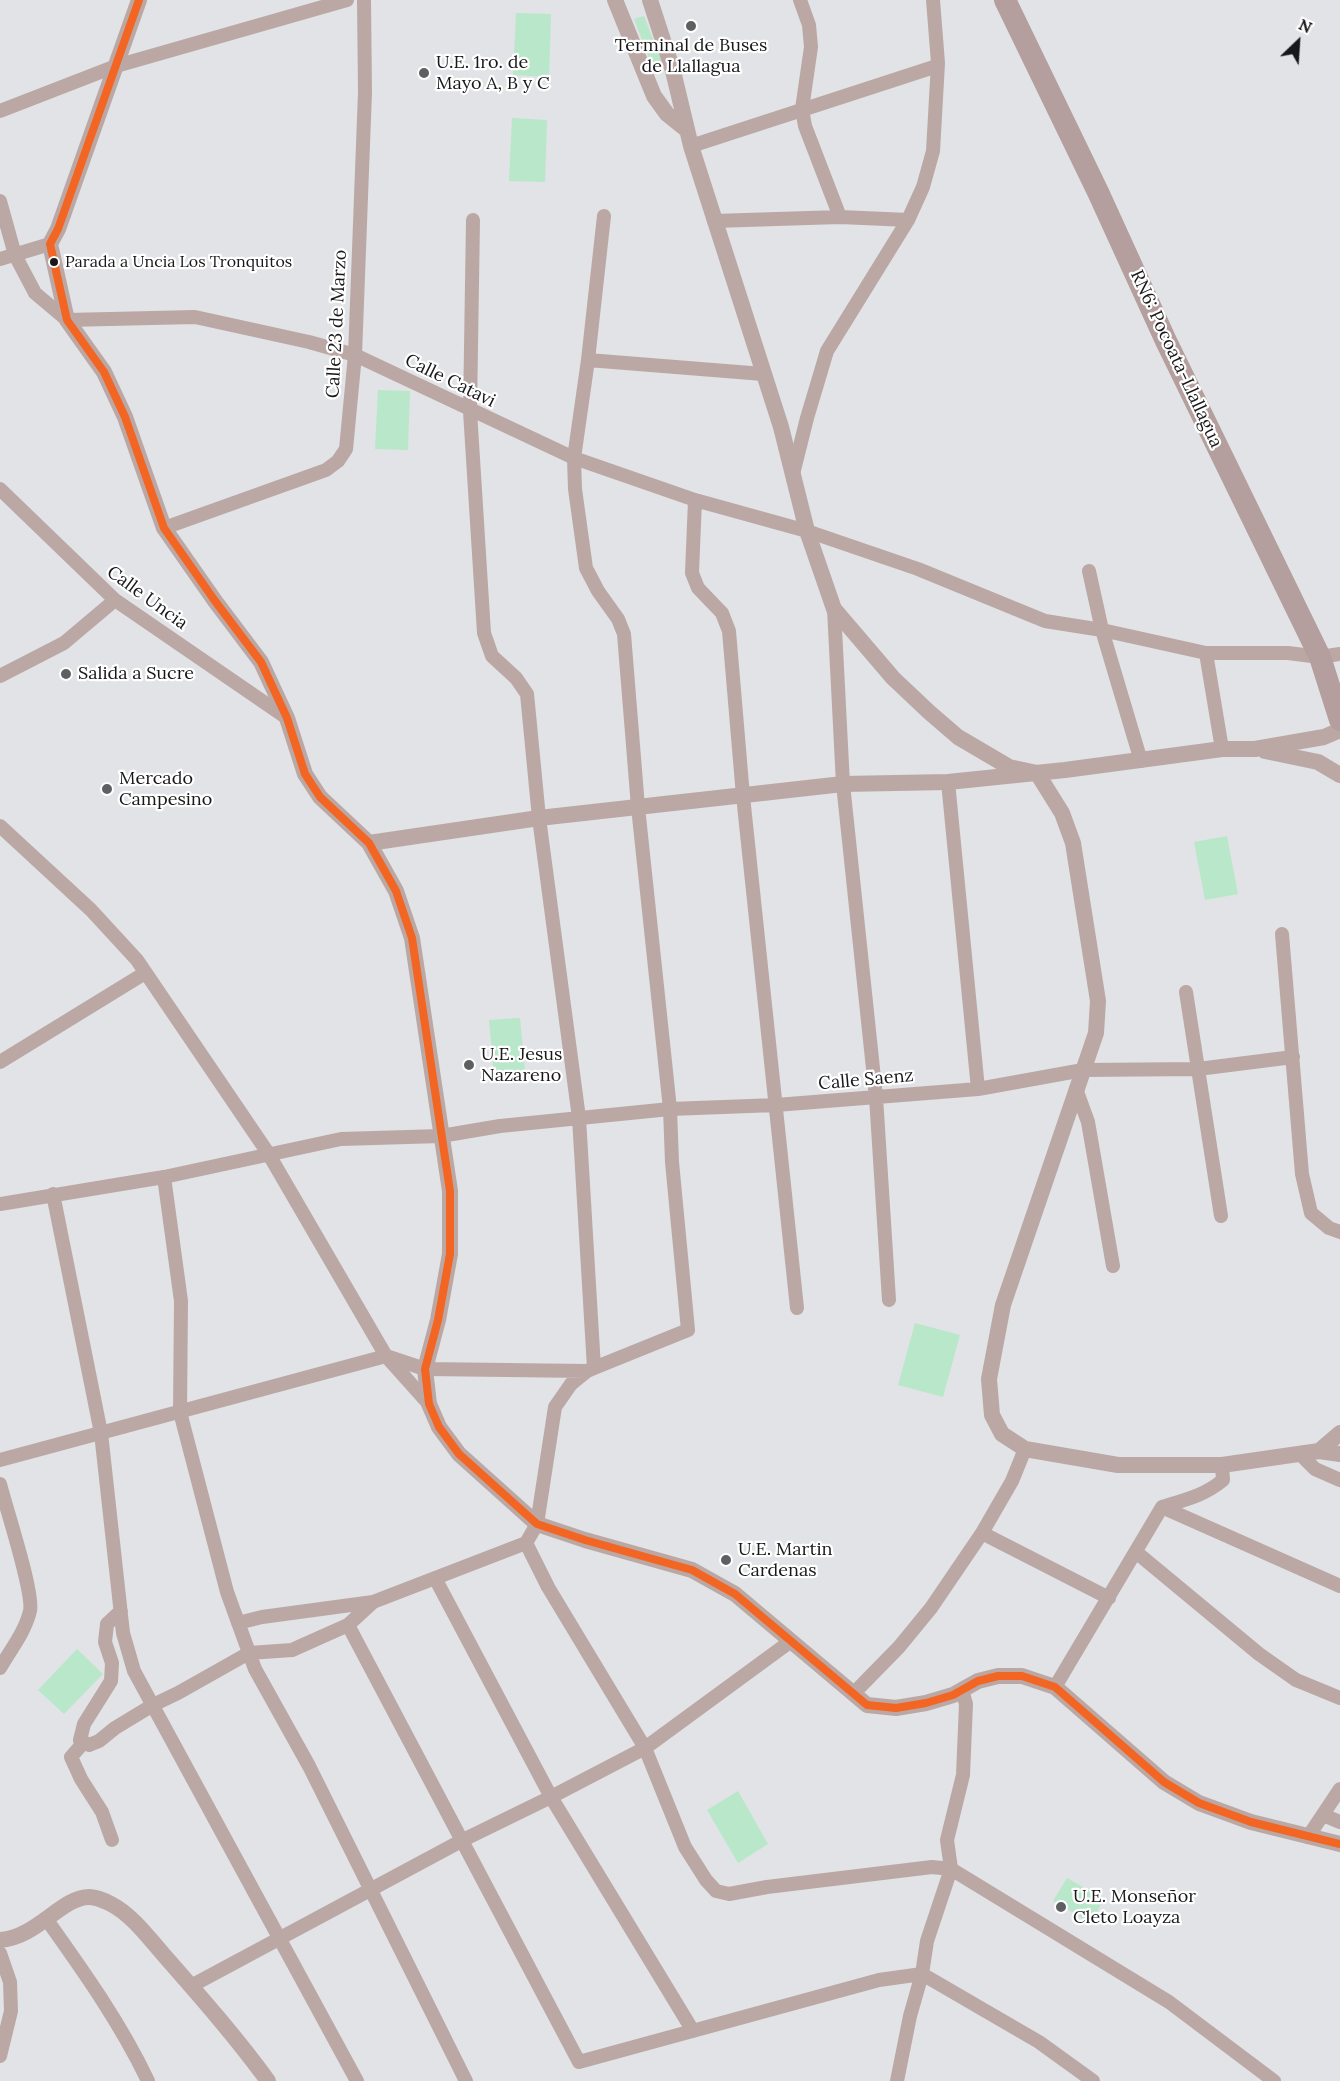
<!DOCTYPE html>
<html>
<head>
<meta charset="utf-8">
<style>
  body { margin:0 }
  #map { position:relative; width:1340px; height:2081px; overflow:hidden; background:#e1e3e6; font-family:Lora,serif }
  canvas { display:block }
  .north { position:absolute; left:1268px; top:12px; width:60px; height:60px; -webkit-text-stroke:4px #fff; paint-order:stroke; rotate:25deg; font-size:16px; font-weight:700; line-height:24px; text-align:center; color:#18181a }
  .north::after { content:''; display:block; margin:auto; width:21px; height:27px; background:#18181a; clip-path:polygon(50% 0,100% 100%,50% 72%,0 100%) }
</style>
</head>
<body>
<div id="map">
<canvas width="1340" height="2081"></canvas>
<div class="north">N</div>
</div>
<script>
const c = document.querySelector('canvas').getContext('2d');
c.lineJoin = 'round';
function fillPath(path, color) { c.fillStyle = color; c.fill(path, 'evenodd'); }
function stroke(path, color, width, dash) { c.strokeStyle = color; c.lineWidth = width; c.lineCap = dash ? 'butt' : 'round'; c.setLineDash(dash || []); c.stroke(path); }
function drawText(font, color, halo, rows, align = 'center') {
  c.font = font + ' Lora,serif'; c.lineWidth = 4.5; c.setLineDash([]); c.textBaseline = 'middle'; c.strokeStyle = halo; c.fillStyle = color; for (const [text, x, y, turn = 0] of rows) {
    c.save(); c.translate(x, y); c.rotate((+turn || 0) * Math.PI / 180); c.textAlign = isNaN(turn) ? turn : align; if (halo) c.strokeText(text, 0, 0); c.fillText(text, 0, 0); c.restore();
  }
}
const green = new Path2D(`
  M516 13 551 14 549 77 513 75Z
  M644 16 663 65 659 70 653 69 634 19Z
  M512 118 547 120 545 182 509 181Z
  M378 390 410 391 408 450 375 449Z
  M1227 836 1238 894 1205 900 1194 842Z
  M520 1018 525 1071 494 1074 489 1020Z
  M915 1323 960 1335 943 1397 898 1385Z
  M77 1649 103 1674 64 1714 38 1690Z
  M738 1791 768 1844 738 1863 707 1810Z
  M1067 1878 1104 1899 1091 1923 1053 1901Z`);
const minor = new Path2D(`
  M800 0 809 25 811 47 802 109 805 126 840 217
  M0 111 116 66 347 0
  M691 146 937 66
  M0 201 15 255 35 293 67 320 195 317 309 342 355 355 574 458 695 500 807 531 918 569 1045 621 1102 630 1206 653H1288L1320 657 1340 654
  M714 221 840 217 908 220
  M0 259 50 244
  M588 360 763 374
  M793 474 807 418 827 351 908 220 923 187 933 151 938 63 933 0
  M0 489 115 600 287 718
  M695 500 692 573 698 588 722 613 729 631 743 796 797 1308
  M164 528 326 470 338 461 346 449 355 355 365 92 364 0
  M1089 571 1102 630 1141 761
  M834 609 843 784 876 1097 889 1300
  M1206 653 1222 749
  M0 676 64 643 115 600
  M948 782 978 1089
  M0 826 91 910 137 960 268 1153 386 1356 429 1404
  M1282 934 1302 1174 1311 1213 1329 1228 1340 1232
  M1186 992 1221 1216
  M0 1062 145 973
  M1076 1089 1088 1122 1113 1266
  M164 1177 181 1301 180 1412 227 1592 255 1669 309 1766 466 2081
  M53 1194 101 1433 123 1633 134 1671 357 2081
  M0 1204 164 1177 341 1139 441 1136 500 1126 670 1109 776 1105 978 1089 1083 1070 1198 1069 1293 1057
  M594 1368 688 1330 672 1162 670 1109 638 807 624 634 618 619 598 591 586 568 575 489 574 458 588 360 604 216
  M1300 1454 1315 1469 1340 1480
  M0 1460 386 1356 425 1369 587 1371
  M0 1484C6 1508 34 1592 30 1611 25 1632 11 1649 0 1668
  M1162 1507 1340 1586
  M982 1533 1109 1598
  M526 1543 548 1587 645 1748 685 1847 706 1880 716 1891 729 1894 767 1887 932 1867 951 1869 1169 2002 1274 2081
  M1136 1552 1259 1654 1296 1680 1340 1698
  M435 1578 551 1797 693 2031
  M121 1611 107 1624 105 1642 112 1663 111 1681 84 1724 80 1740 89 1745 99 1741 115 1728 153 1705 178 1693 249 1653 292 1650 348 1625 373 1602 526 1543 537 1524 555 1407 571 1384 587 1371 594 1368 579 1118 539 818 527 694 516 678 492 656 484 633 470 411 473 220
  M238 1623 262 1617 373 1602
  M348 1625 579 2062 879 1980 922 1974 1039 2042 1093 2081
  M1055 1687 1162 1507C1184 1500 1204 1496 1223 1480L1222 1465
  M853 1694 899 1647 931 1608 982 1533 1012 1481 1025 1449
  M84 1742 71 1757 81 1779 102 1812 112 1840
  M1323 1815 1340 1822
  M1308 1837 1340 1789
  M47 1920C84 1972 121 2024 148 2081
  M0 1953 10 1982 11 2011 0 2056
  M191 1986 463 1840 551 1797 645 1748 791 1641
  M897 2081 910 2016 922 1974 927 1941 951 1869 947 1840 963 1775 966 1704 962 1690`);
const tertiary = new Path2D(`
  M139 0 58 229 50 244 67 320 104 372 125 417 164 528 215 601 261 662 287 718 305 774 320 797 369 843 396 891 412 938 450 1191V1254L438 1320 425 1369 429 1404 439 1427 459 1454 537 1524 585 1540 692 1570 735 1594 867 1705 896 1708 926 1703 953 1695 978 1681 998 1676H1022L1055 1687 1164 1782 1199 1803 1251 1822 1340 1844
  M615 0 654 96 667 114 687 130
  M650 0 673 71 691 146 781 427 807 531 834 609 893 678 929 712 958 737 1009 767 1037 773 1062 813 1073 843 1098 1001 1096 1033 1003 1305 989 1379 992 1415 1002 1434 1025 1449 1118 1465H1222L1319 1451 1340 1454
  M1265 751 1318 762 1340 775
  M369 843 539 818 843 784 948 782 1065 770 1222 749H1255L1324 737 1340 730
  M1319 1451 1340 1433
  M0 1940C36 1938 62 1897 89 1897 95 1897 106 1901 111 1904 132 1915 148 1937 163 1954 199 1995 236 2037 268 2081`);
const trunk = new Path2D(`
  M1005 0 1098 192 1166 341 1320 657 1340 720`);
const bus1 = new Path2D(`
  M139 0 58 229 50 244 67 320 104 372 125 417 164 528 215 601 261 662 287 718 305 774 320 797 369 843 396 891 412 938 450 1191V1254L438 1320 425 1369 429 1404 439 1427 459 1454 537 1524 585 1540 692 1570 735 1594 867 1705 896 1708 926 1703 953 1695 978 1681 998 1676H1022L1055 1687 1164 1782 1199 1803 1251 1822 1340 1844`);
const markers = [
  [691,26,6,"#5e5f61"],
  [424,73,6,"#5e5f61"],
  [54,262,5,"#18181a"],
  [66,674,6,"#5e5f61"],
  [107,789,6,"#5e5f61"],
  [469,1065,6,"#5e5f61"],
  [726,1560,6,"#5e5f61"],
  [1061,1907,6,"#5e5f61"]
];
const busNames = [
  ["Parada a Uncia Los Tronquitos",65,262]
];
const poiNames = [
  ["Terminal de Buses",691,46,"center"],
  ["de Llallagua",691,67,"center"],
  ["U.E. 1ro. de",436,63],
  ["Mayo A, B y C",436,84],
  ["Salida a Sucre",78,674],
  ["Mercado",119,779],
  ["Campesino",119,800],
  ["U.E. Jesus",481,1055],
  ["Nazareno",481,1076],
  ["U.E. Martin",738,1550],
  ["Cardenas",738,1571],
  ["U.E. Monseñor",1073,1897],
  ["Cleto Loayza",1073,1918]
];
const streetNames = [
  ["Calle 23 de Marzo",337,324,-87],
  ["RN6: Pocoata-Llallagua",1176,359,65],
  ["Calle Catavi",450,381,26],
  ["Calle Uncia",147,598,36],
  ["Calle Saenz",866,1080,-5]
];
fillPath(green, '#b9e7c9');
stroke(minor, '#bba8a5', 14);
stroke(tertiary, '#bba8a5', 16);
stroke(trunk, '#b49f9e', 22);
stroke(bus1, '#f26522', 8);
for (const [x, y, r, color] of markers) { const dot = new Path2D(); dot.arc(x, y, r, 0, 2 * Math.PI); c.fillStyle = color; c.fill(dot); stroke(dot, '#fff', 2); }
drawText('16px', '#18181a', '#fff', busNames, 'left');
drawText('18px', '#18181a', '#fff', poiNames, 'left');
drawText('18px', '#18181a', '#fff', streetNames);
</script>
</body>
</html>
